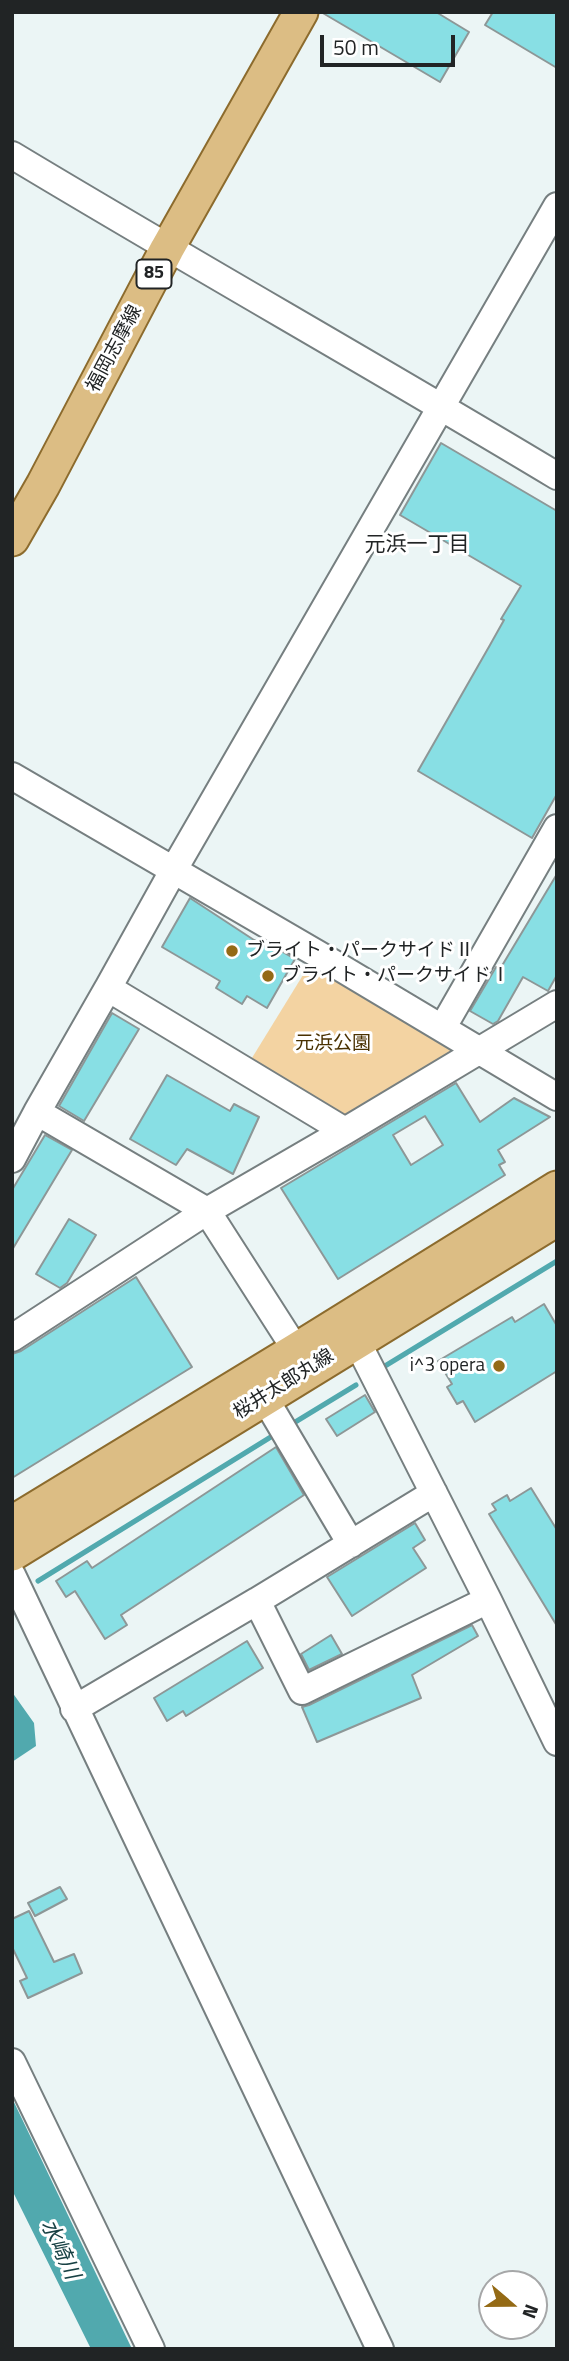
<!DOCTYPE html>
<html>
<head>
<meta charset="utf-8">
<style>
  body { margin:0 }
  #map { position:relative; width:569px; height:2361px; overflow:hidden; background:#ebf5f5; font-family:"Titillium Web",sans-serif }
  canvas { display:block }
  .frame { position:absolute; inset:0; border:14px solid #212425; pointer-events:none }
  .north { position:absolute; left:478px; top:2270px; width:70px; height:70px; box-sizing:border-box; background:#fff; border:2px solid #a6a7a8; border-radius:50%; rotate:110deg; font-size:19px; font-weight:700; line-height:28px; text-align:center; color:#212425 }
  .north::after { content:''; display:block; margin:auto; width:24px; height:32px; background:#946a15; clip-path:polygon(50% 0,100% 100%,50% 72%,0 100%) }
  .scale { position:absolute; left:320px; top:35px; width:135px; height:32px; box-sizing:border-box; border:4px solid #212425; border-top:0; padding-left:9px; font-size:21px; line-height:24px; white-space:nowrap; color:#212425; -webkit-text-stroke:5px #fff; paint-order:stroke }
</style>
</head>
<body>
<div id="map">
<canvas width="569" height="2361"></canvas>
<div class="frame"></div>
<div class="north">N</div>
<div class="scale">50 m</div>
</div>
<script>
const c = document.querySelector('canvas').getContext('2d');
c.lineJoin = 'round';
function fillPath(path, color) { c.fillStyle = color; c.fill(path, 'evenodd'); }
function stroke(path, color, width, dash) { c.strokeStyle = color; c.lineWidth = width; c.lineCap = dash ? 'butt' : 'round'; c.setLineDash(dash || []); c.stroke(path); }
function drawText(font, color, halo, rows, align = 'center') {
  c.font = font + ' "Titillium Web","Noto Sans JP",sans-serif'; c.lineWidth = 6; c.setLineDash([]); c.textBaseline = 'middle'; c.strokeStyle = halo; c.fillStyle = color; for (const [text, x, y, turn = 0] of rows) {
    c.save(); c.translate(x, y); c.rotate((+turn || 0) * Math.PI / 180); c.textAlign = isNaN(turn) ? turn : align; if (halo) c.strokeText(text, 0, 0); c.fillText(text, 0, 0); c.restore();
  }
}
const green = new Path2D(`
  M311 962 453 1042 451 1057 348 1121 247 1066Z`);
const water = new Path2D(`
  M12 1692 34 1723 36 1746 12 1762Z
  M12 2098 132 2349H91L12 2190Z`);
const stream = new Path2D(`
  M385 1366 557 1261
  M292 1424 356 1385
  M38 1581 274 1435`);
const building = new Path2D(`
  M321 12H436L469 32 440 82Z
  M493 12H557V68L485 25Z
  M441 443 557 511V794L532 838 418 771 490 645 504 620 501 619 521 586 400 515Z
  M557 874V975L548 991 523 977 498 1021 493 1024 470 1011 496 967 500 969Z
  M190 898 254 940 280 954 281 951 295 959 267 1008 247 996 242 1004 216 988 220 981 162 947Z
  M112 1013 139 1029 84 1121 59 1106Z
  M167 1075 230 1111 234 1104 259 1117 233 1174 187 1149 176 1165 130 1139Z
  M456 1083 480 1122 514 1098 550 1117 498 1150 505 1162 499 1165 505 1175 338 1279 281 1188ZM425 1116 443 1145 411 1165 393 1135Z
  M45 1135 72 1150 12 1250V1190Z
  M69 1219 96 1235 67 1283 60 1288 36 1274Z
  M136 1277 192 1367 12 1478V1354L21 1351Z
  M544 1304 557 1326V1371L475 1422 463 1401 457 1404 447 1387 452 1384 438 1361 512 1317 515 1322Z
  M365 1395 375 1412 337 1436 326 1419Z
  M276 1447 304 1495 121 1615 127 1625 105 1639 75 1591 66 1597 56 1581 87 1561 92 1568Z
  M531 1488 557 1530V1626L489 1514 496 1510 492 1504 507 1495 510 1501Z
  M415 1523 425 1540 413 1548 426 1568 352 1616 327 1577Z
  M472 1625 478 1636 412 1675 421 1698 317 1742 302 1707 309 1705Z
  M331 1635 342 1654 309 1670 301 1654Z
  M247 1641 263 1668 186 1716 183 1711 167 1721 154 1698Z
  M60 1887 67 1899 35 1916 28 1903Z
  M29 1911 54 1962 74 1954 82 1973 28 1998 20 1981 27 1978 12 1947V1919Z`);
const minor = new Path2D(`
  M12 155C193 264 376 367 557 476
  M12 776 321 956 557 1097
  M108 988 173 871 557 206
  M443 1027 557 828
  M345 1131 108 988 37 1112 207 1211 345 1131 557 1004
  M12 1159 37 1112
  M348 1324 488 1600 557 1742
  M12 1338 207 1211 296 1350
  M264 1397 351 1544
  M434 1493 257 1601 302 1691 488 1600
  M12 1575 380 2349
  M74 1709 257 1601
  M12 2062 151 2349`);
const major = new Path2D(`
  M12 539 43 485 167 249 301 12
  M12 1523 296 1350 557 1188
  M12 1554 557 1219`);
const markers = [
  [232,951,7,"#946a15"],
  [268,976,7,"#946a15"],
  [499,1366,7,"#946a15"]
];
const shields = [
  [154,274,35]
];
const shieldNames = [
  ["85",154,274]
];
const streetNames = [
  ["福岡志摩線",115,349,-62],
  ["桜井太郎丸線",284,1385,-32]
];
const poiNames = [
  ["ブライト・パークサイドⅡ",246,951],
  ["ブライト・パークサイドⅠ",282,976],
  ["i^3 opera",485,1366,"right"]
];
const parkNames = [
  ["元浜公園",333,1044]
];
const neighbourhoodNames = [
  ["元浜一丁目",417,546]
];
const waterNames = [
  ["水崎川",59,2250,65]
];
fillPath(green, '#f3d3a2');
fillPath(water, '#51a9ae');
stroke(stream, '#51a9ae', 5);
fillPath(building, '#88dfe4');
stroke(building, '#8d9797', 2);
stroke(minor, '#767f80', 30);
stroke(major, '#8c6b2d', 37);
stroke(minor, '#fff', 26);
stroke(major, '#dcbd84', 33);
for (const [x, y, r, color] of markers) { const dot = new Path2D(); dot.arc(x, y, r, 0, 2 * Math.PI); c.fillStyle = color; c.fill(dot); stroke(dot, '#fff', 2.5); }
for (const [x, y, w] of shields) { const box = new Path2D(); box.roundRect(x - w / 2, y - 14.5, w, 29, 5); c.fillStyle = '#fff'; c.fill(box); stroke(box, '#212425', 2); }
drawText('bold 18px', '#212425', null, shieldNames);
drawText('19px', '#212425', '#fff', streetNames);
drawText('19px', '#212425', '#fff', poiNames, 'left');
drawText('19px', '#493101', '#fff', parkNames);
drawText('21px', '#212425', '#fff', neighbourhoodNames);
drawText('italic 21px', '#184144', '#fff', waterNames);
</script>
</body>
</html>
